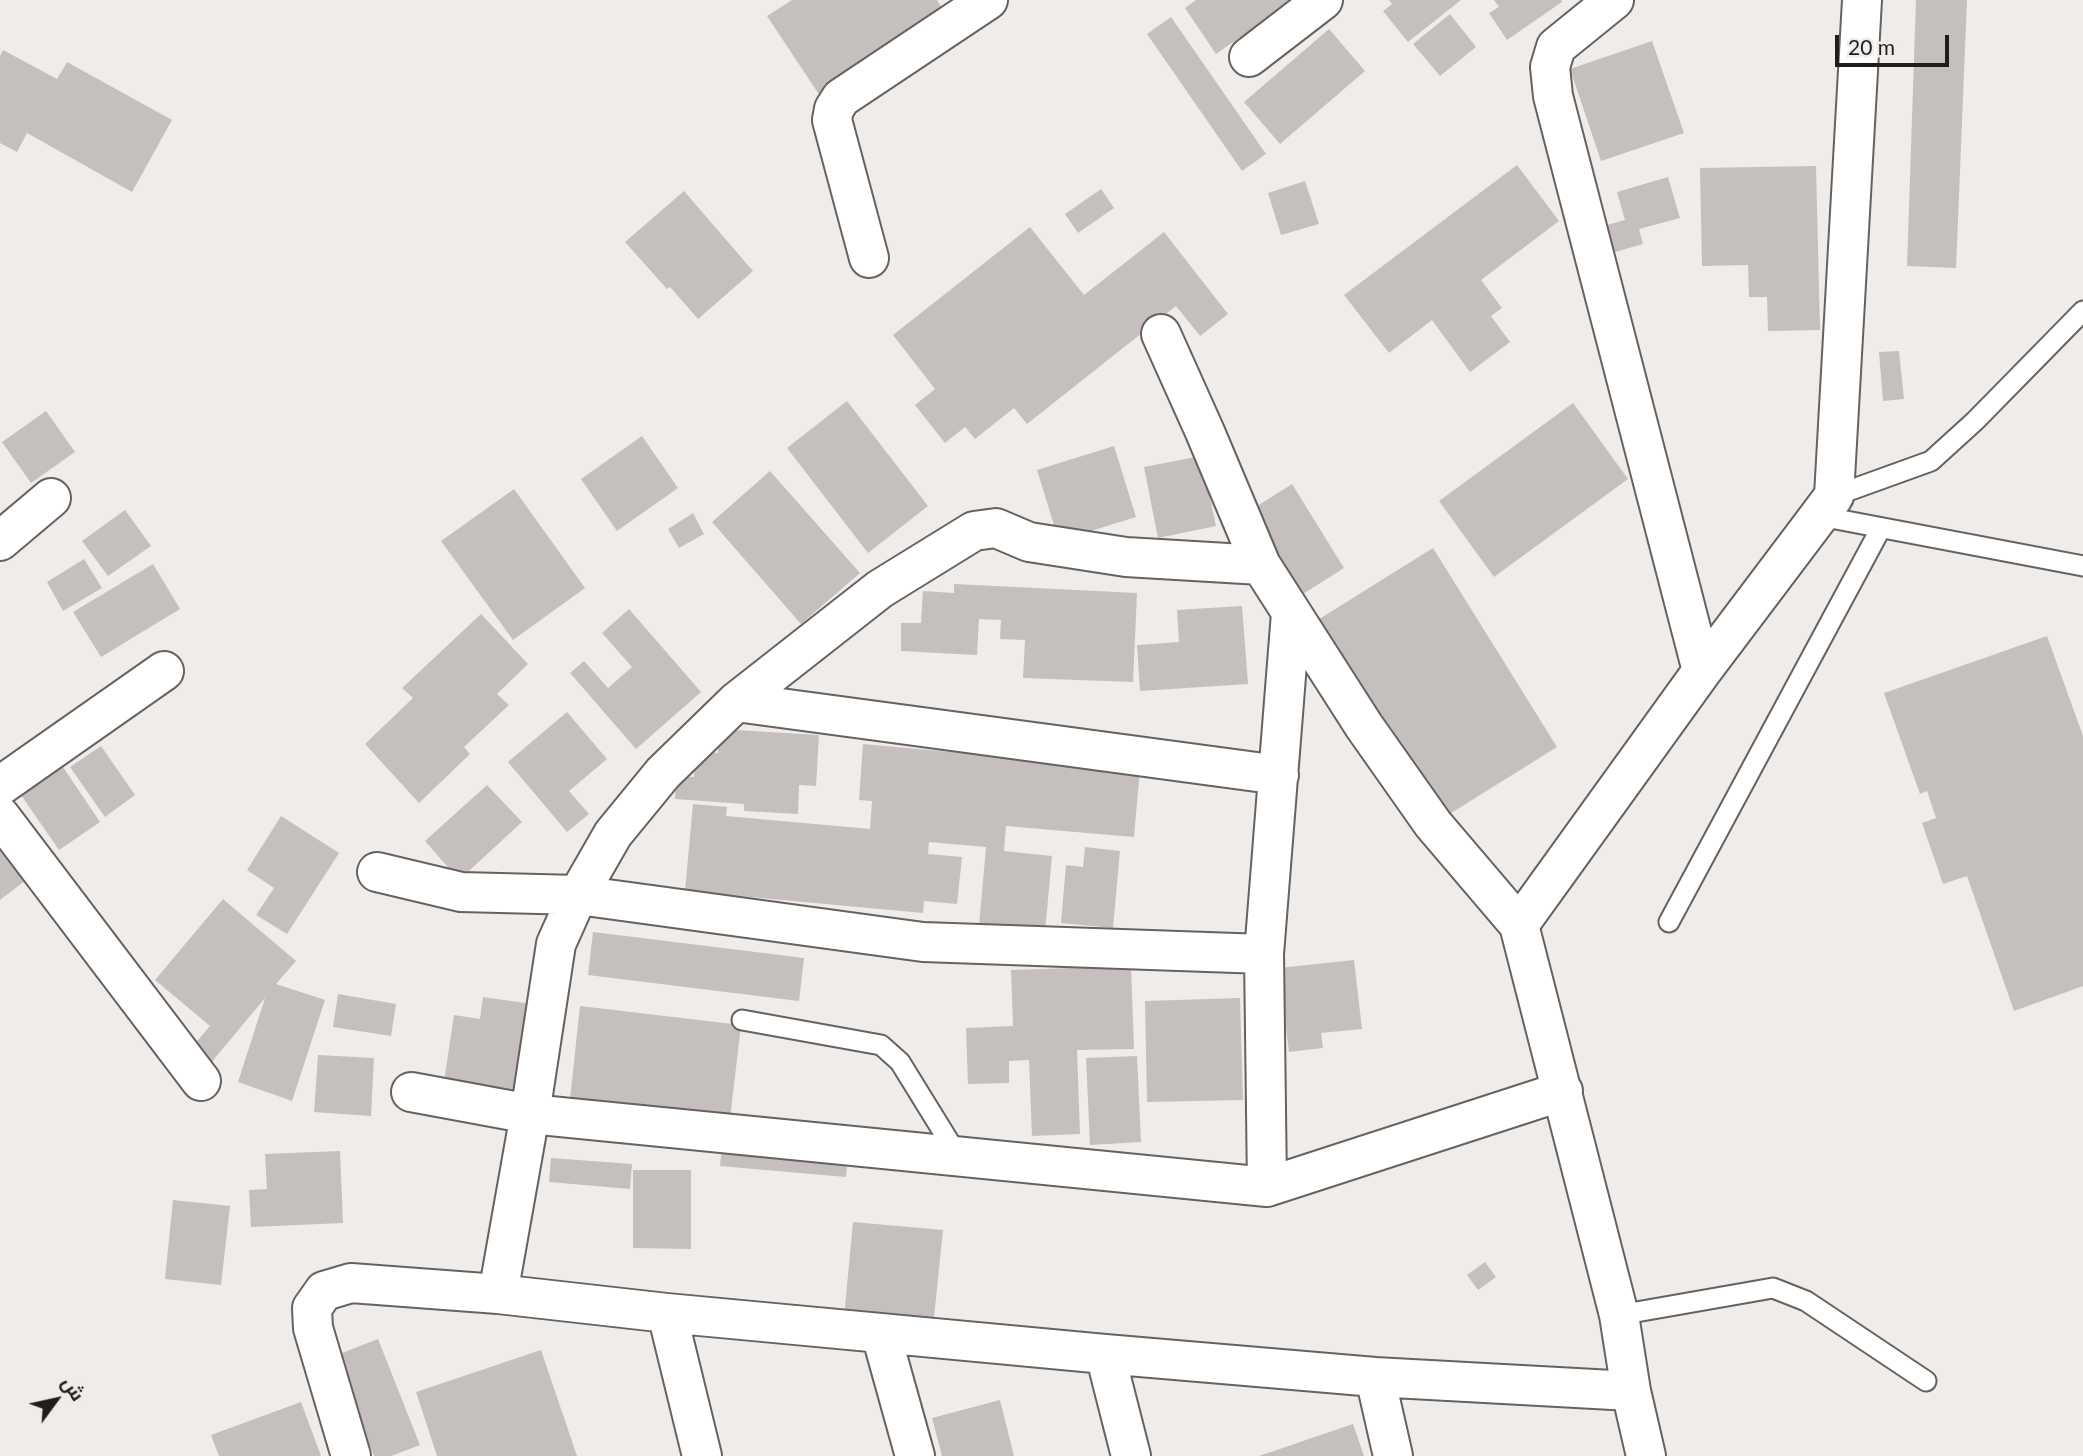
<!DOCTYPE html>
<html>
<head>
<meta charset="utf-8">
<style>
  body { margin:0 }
  #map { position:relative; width:2083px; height:1456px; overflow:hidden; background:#f0ecea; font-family:Lato,Cairo,sans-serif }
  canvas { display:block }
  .north { position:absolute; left:21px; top:1365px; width:70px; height:70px; -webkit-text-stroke:5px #f0ecea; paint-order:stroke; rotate:57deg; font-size:19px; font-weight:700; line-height:28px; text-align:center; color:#201e1d }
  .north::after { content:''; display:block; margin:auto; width:24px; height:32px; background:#201e1d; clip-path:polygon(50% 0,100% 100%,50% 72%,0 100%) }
  .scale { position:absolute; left:1835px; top:35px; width:114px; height:32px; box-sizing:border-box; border:4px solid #201e1d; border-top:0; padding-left:9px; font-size:21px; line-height:24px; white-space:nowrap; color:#201e1d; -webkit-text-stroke:5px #f0ecea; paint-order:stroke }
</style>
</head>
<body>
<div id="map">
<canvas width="2083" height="1456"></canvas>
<div class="north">ش</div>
<div class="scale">20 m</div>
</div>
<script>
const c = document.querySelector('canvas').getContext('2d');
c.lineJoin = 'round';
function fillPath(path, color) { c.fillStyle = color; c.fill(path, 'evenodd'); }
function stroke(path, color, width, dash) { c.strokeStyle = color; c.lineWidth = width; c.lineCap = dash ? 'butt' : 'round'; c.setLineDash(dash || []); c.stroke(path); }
const building = new Path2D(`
  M792 0H937L951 22 826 105 767 16Z
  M1196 0H1293L1216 54 1185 8Z
  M1389 0H1461L1408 42 1383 11 1392 4Z
  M1494 0H1561L1562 2 1507 40 1489 13 1499 7Z
  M1916 0H1967L1956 268 1907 266Z
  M1450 14 1476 47 1440 76 1413 44Z
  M1171 17 1266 154 1242 171 1147 34Z
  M1329 29 1365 71 1280 144 1244 102Z
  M1652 41 1684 133 1601 161 1570 69Z
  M3 50 57 79 67 62 172 120 132 192 27 133 17 152 0 143V56Z
  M1517 165 1559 221 1481 280 1502 308 1491 316 1510 342 1470 372 1432 320 1389 353 1344 295Z
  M1816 166 1820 330 1768 331 1767 297H1749L1748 265 1702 266 1700 168Z
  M1668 177 1680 218 1639 229 1643 244 1608 254 1600 227 1625 220 1617 192Z
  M1305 181 1319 224 1281 235 1268 193Z
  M1101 189 1114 208 1078 233 1065 214Z
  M684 191 753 271 698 319 670 287 667 289 625 242Z
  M1030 227 1084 295 1164 232 1228 314 1200 336 1176 306 1027 424 1014 408 975 439 965 427 945 443 915 405 935 389 893 335Z
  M1899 351 1904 399 1883 401 1879 352Z
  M847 401 928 506 868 553 787 448Z
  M1573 403 1628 479 1494 577 1439 501Z
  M46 411 75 452 31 483 2 442Z
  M642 436 678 488 617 531 581 479Z
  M1114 446 1136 517 1059 541 1037 470Z
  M1201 456 1216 526 1158 538 1144 467Z
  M770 471 860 573 801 624 712 522Z
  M1292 484 1344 568 1303 594 1251 510Z
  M514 489 585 588 513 640 441 541Z
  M125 510 151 546 108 576 82 541Z
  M693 513 704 534 679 548 668 529Z
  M1433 548 1557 747 1440 820 1316 621Z
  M84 559 102 588 63 611 47 582Z
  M153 564 180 609 101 657 73 612Z
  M954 584 1137 593 1133 682 1023 678 1025 640 1000 639 1001 620 979 619 977 655 901 651V623H921L923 591 954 593Z
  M1242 606 1248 684 1140 691 1137 645 1179 642 1177 610Z
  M629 609 701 692 636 749 570 673 584 661 608 688 632 667 602 633Z
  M481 614 528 664 497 694 509 705 464 747 470 754 419 803 365 744 413 698 402 688Z
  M2047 636 2083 736V986L2014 1011 1967 876 1943 884 1922 823 1936 818 1927 791 1920 794 1884 693Z
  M567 712 607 759 569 791 589 814 567 832 508 762Z
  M719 729 819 735 816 786 799 785 798 814 744 811V804L675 799 676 776 694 777 696 751 718 753Z
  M863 744 1140 769 1134 837 1006 826 1004 851 1052 856 1044 943 978 937 986 847 929 842 928 854 962 857 957 904 924 901 923 913 685 891 693 804 727 807 726 816 870 829 872 801 859 800Z
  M101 746 135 795 105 817 70 767Z
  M63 767 100 822 59 850 21 795Z
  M487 785 522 822 459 880 425 841Z
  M281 816 339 853 287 934 256 915 274 888 247 870Z
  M0 828 34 874 0 900Z
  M1085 847 1120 851 1113 928 1061 923 1066 865 1083 867Z
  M223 899 296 961 276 984 325 1000 292 1101 238 1082 265 998 205 1070 186 1054 210 1026 155 980Z
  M593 932 804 958 799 1001 588 975Z
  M1354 960 1362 1029 1321 1033 1323 1048 1289 1052 1279 968Z
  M1131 966 1134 1049 1077 1050 1080 1134 1032 1136 1029 1060 1009 1061V1083L968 1084 966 1028 1013 1026 1011 970Z
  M338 994 396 1004 391 1036 333 1027Z
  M483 997 539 1005 526 1100 443 1088 454 1015 480 1019Z
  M1240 998 1243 1100 1147 1102 1145 1001Z
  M580 1006 741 1025 730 1119 570 1099Z
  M318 1055 374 1058 371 1116 314 1112Z
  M1137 1056 1141 1142 1090 1145 1086 1058Z
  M723 1135 849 1147 846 1177 720 1166Z
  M340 1151 343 1223 251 1227 249 1190 267 1189 265 1154Z
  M551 1158 632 1164 630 1189 549 1182Z
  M633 1170H691V1249L633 1248Z
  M173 1200 230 1206 221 1285 165 1279Z
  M853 1222 943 1230 933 1327 844 1318Z
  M1485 1262 1496 1277 1478 1290 1467 1275Z
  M378 1339 420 1445 391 1456H374L334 1356Z
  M541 1350 577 1456H437L416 1392Z
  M1000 1400 1014 1456H942L932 1418Z
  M301 1402 321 1456H219L211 1435Z
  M1353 1424 1364 1456H1259Z`);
const lane = new Path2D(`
  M1834 496 1931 461 1975 421 2083 311
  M1820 516 2083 566
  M1669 922 1881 528
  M742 1020 881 1045 900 1062 958 1156
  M1619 1315 1773 1288 1806 1301 1926 1381`);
const street = new Path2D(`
  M1614 0 1556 47 1550 67 1553 96 1702 671
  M1249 57 1323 0
  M869 258 832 120 834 109 841 98 988 0
  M1161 334 1205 432 1261 565 1364 726 1433 824 1519 925
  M0 541 51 498
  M736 702 1279 775
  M0 786 164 671
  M0 816 201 1081
  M377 872 461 892 578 895 923 942 1264 954
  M411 1092 530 1114 1267 1187 1563 1091
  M1267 1187 1264 954 1291 613
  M498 1294 530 1114 556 944 578 895 613 834 663 773 736 702 880 589 974 531 996 528 1029 542 1126 557 1261 565
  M667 1313 702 1456
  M881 1334 915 1456
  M1105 1354 1131 1456
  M1375 1377 1393 1456
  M351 1456 313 1328 312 1308 324 1291 351 1283 498 1294 667 1313 1105 1354 1375 1377 1631 1391
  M1646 1456 1631 1391 1619 1315 1519 925 1702 671 1834 496 1862 0`);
fillPath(building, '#c5c0be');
stroke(lane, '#666260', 23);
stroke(street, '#666260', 42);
stroke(lane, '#fff', 19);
stroke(street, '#fff', 38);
</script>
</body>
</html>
